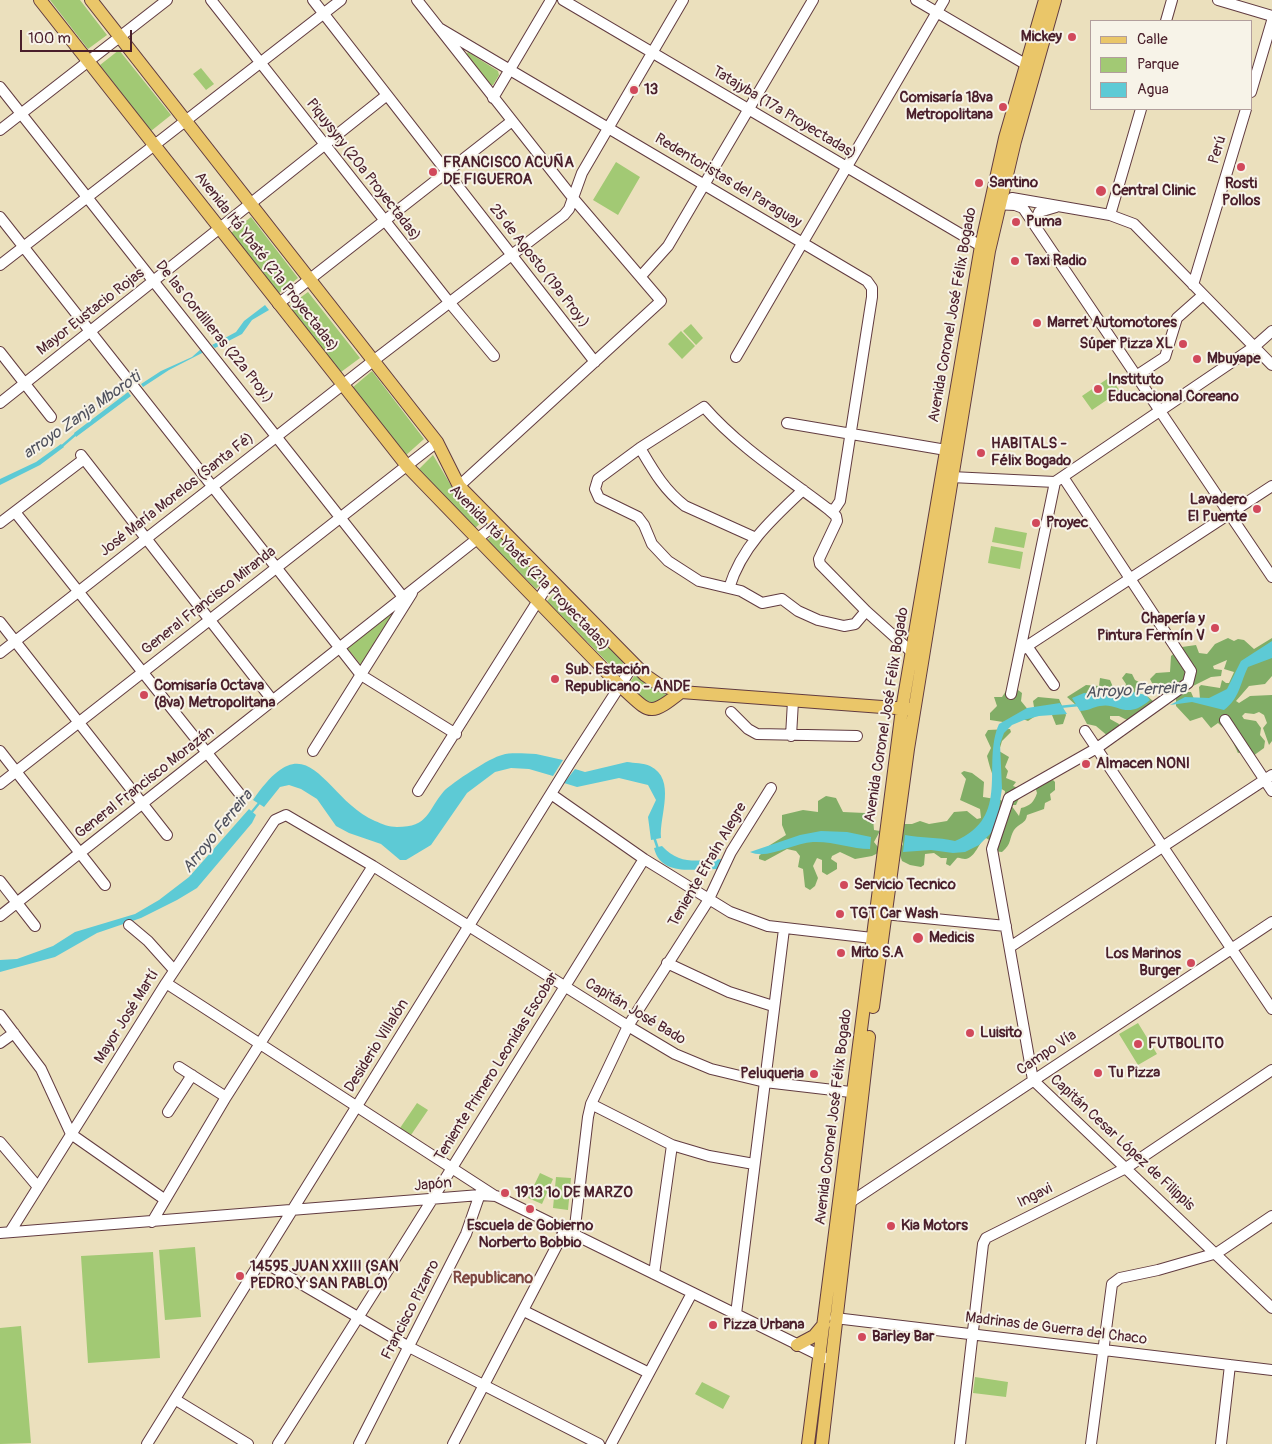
<!DOCTYPE html>
<html>
<head>
<meta charset="utf-8">
<style>
  body { margin:0 }
  #map { position:relative; width:1272px; height:1444px; overflow:hidden; background:#ebe0bd; font-family:Pangolin,sans-serif }
  canvas { display:block }
  .legend { position:absolute; left:1090px; top:20px; width:162px; height:90px; box-sizing:border-box; background:#f7f3e8; border:1px solid #b29e9c; margin:0; padding:6px 9px; list-style:none; font-size:15px; color:#4a1f2b }
  .legend li { display:flex; align-items:center; gap:10px; height:25px }
  .legend b { width:25px; border:1px solid #b29e9c }
  .scale { position:absolute; left:20px; top:30px; width:112px; height:22px; box-sizing:border-box; border:2px solid #4a1f2b; border-top:0; padding-left:6px; font-size:15px; line-height:18px; white-space:nowrap; color:#4a1f2b; -webkit-text-stroke:4px #f7f3e8; paint-order:stroke }
</style>
</head>
<body>
<div id="map">
<canvas width="1272" height="1444"></canvas>
<ul class="legend">
<li><b style="height:6px;background:#eac669"></b>Calle</li>
<li><b style="height:14px;background:#a2c974"></b>Parque</li>
<li><b style="height:14px;background:#5dcad5"></b>Agua</li>
</ul>
<div class="scale">100 m</div>
</div>
<script>
const c = document.querySelector('canvas').getContext('2d');
c.lineJoin = 'round';
function fillPath(path, color) { c.fillStyle = color; c.fill(path, 'evenodd'); }
function stroke(path, color, width, dash) { c.strokeStyle = color; c.lineWidth = width; c.lineCap = dash ? 'butt' : 'round'; c.setLineDash(dash || []); c.stroke(path); }
function drawText(font, color, halo, rows, align = 'center') {
  c.font = font + ' Pangolin,sans-serif'; c.lineWidth = 4; c.setLineDash([]); c.textBaseline = 'middle'; c.strokeStyle = halo; c.fillStyle = color; for (const [text, x, y, turn = 0] of rows) {
    c.save(); c.translate(x, y); c.rotate((+turn || 0) * Math.PI / 180); c.textAlign = isNaN(turn) ? turn : align; if (halo) c.strokeText(text, 0, 0); c.fillText(text, 0, 0); c.restore();
  }
}
const green = new Path2D(`
  M50 0H80L107 35 88 49Z
  M119 50 171 115 151 131 100 65Z
  M468 52 498 71 499 75 493 85H491L466 55Z
  M201 68 214 84 206 90 193 74Z
  M616 162 640 177 618 215 593 200Z
  M251 217 298 278 279 293 231 233Z
  M308 292 360 358 341 372 289 306Z
  M691 324 703 338 696 345 683 331Z
  M681 331 695 346 682 359 668 344Z
  M372 371 424 439 405 456 352 388Z
  M1110 377 1120 391 1092 410 1082 396Z
  M433 455 456 494 483 521 474 529 419 469Z
  M995 527 1027 533 1024 548 992 542Z
  M496 532 544 581 536 589 487 540Z
  M991 546 1023 552 1020 569 988 563Z
  M555 593 624 662 616 671 547 601Z
  M395 611 362 666 347 648Z
  M635 675 653 688 671 693 658 704 647 703 628 685Z
  M1138 1023 1157 1054 1138 1065 1119 1034Z
  M417 1103 428 1110 411 1135 400 1128Z
  M540 1173 553 1179 542 1204 528 1198Z
  M556 1177 571 1178 568 1210 553 1208Z
  M195 1247 201 1317 165 1320 159 1250Z
  M153 1252 160 1358 88 1363 81 1256Z
  M21 1326 31 1443 0 1444V1328Z
  M975 1377 1008 1382 1006 1397 973 1393Z
  M702 1382 730 1396 723 1409 695 1394Z`);
const forest = new Path2D(`
  M1228 638 1234 641 1238 639 1244 640 1254 649 1272 638V676L1265 684 1249 686 1236 701 1239 703 1250 696 1272 695V741L1269 745 1263 728 1267 723 1264 715 1259 712 1254 714 1245 713 1242 716 1244 719 1256 721 1261 728 1260 735 1265 741 1264 748 1253 756 1243 752 1238 753 1228 732 1218 723 1211 728 1202 717 1190 721 1176 706V695L1179 692H1191L1194 699H1200L1199 687 1201 685 1220 688 1222 680 1226 683H1229L1234 672 1224 669 1227 660 1213 666 1214 669 1222 670 1221 676 1211 677 1189 688 1173 687 1166 689 1161 684 1152 683 1150 679 1156 673 1170 672 1171 656 1182 647 1196 645 1199 653 1207 654 1215 644Z
  M1126 673 1132 674 1135 680 1141 683V689L1137 694 1147 696 1153 701 1138 713 1149 717 1140 724 1136 715 1127 720 1119 716H1110V719L1119 724 1120 731 1109 737 1096 726 1087 724 1078 707 1067 697 1086 685 1099 686 1100 678 1110 680 1113 687 1119 686 1125 688 1126 684 1122 678Z
  M1018 690 1022 693 1021 701 1034 717 1028 721 1020 718 1003 722 990 720V713L997 706 994 697H1002L1006 691 1013 693Z
  M1038 697 1059 699 1066 715 1063 724 1056 725 1052 715 1034 707 1033 701Z
  M1010 729 1011 732 1002 741 999 751 1009 757 1005 767 1008 771 1006 778 1016 782 1013 786 1018 788 1020 796 1016 805H1011L1019 816 1021 808C1030 806 1034 802 1037 793L1035 786 1053 780 1055 782V790L1050 794 1051 800 1045 803 1044 809 1027 815C1026 824 1019 823 1014 830 1009 838 1012 844 1002 852L993 851 991 841 986 838C978 842 976 858 965 859 962 859 959 857 957 858L950 866 946 864 947 858H941L934 853 925 854 924 865 921 867 910 865 902 861 899 852 903 844 901 837 903 824H912L920 821 929 824 947 821 954 812 967 811 977 819 981 818 980 809 960 800 966 779 961 773 964 771 972 773 984 782 983 797 1001 800 1004 804 1005 791C995 787 990 768 987 756L991 748 985 735 988 730Z
  M826 796 836 798 843 812 865 813 873 818 874 830 880 831 874 842 878 847V853L872 856 855 859 840 852 832 856 831 859 837 863V869L827 875 822 872V860L817 858 813 866 818 878 815 886 810 890 805 887 803 869 798 867 800 856 796 851 787 849 765 861 759 859V856L770 845 786 835 782 825V815L803 810 818 812V801Z`);
const water = new Path2D(`
  M265 305 269 310 252 320 242 334 215 348 212 345 236 332 244 321Z
  M201 349 204 352 169 370 143 387 141 384 161 371 192 357Z
  M128 392 131 396 76 437 74 433Z
  M61 444 64 447 40 465 0 485V479L36 462Z
  M1272 641V658L1248 667C1240 683 1240 698 1224 710L1192 702 1170 705 1185 697 1209 698 1227 689 1241 661Z
  M1115 688 1146 695 1150 700C1126 721 1118 702 1100 706 1093 707 1088 711 1080 711L1072 698 1084 693 1099 694Z
  M1060 703 1067 714 1039 716 1024 720 1012 725 1004 733 1000 744 1002 788 998 817 994 830 979 845 965 852 953 853 931 850 903 852 905 835C922 838 938 837 955 841 1012 817 981 765 999 724L1027 708Z
  M536 754 563 760 553 776 529 769 511 768 495 772 467 793 431 845 406 860H400L381 844 349 833 336 826 317 799 301 789 289 785 280 787 264 807 253 800C309 718 322 797 375 821 382 824 389 827 397 827 429 827 427 811 444 791 452 783 491 757 502 755 512 752 525 754 536 754Z
  M627 762C634 763 644 763 650 766 677 779 659 816 661 838L651 840 648 817 656 800 648 785 619 778 577 787 564 783 575 769 585 772Z
  M249 809 256 815 252 823 197 888 177 900 141 918 97 933 55 957 0 972V960L17 959 53 946 75 932 135 914 159 900 189 877Z
  M821 831 847 832 871 837 870 849C851 849 833 841 813 842 793 843 768 860 750 852L800 835Z
  M662 846C680 866 699 860 723 859L720 869C697 868 661 878 654 848Z`);
const stream = new Path2D(`
  M61 447 76 434
  M1059 707 1079 705
  M251 813 260 802
  M654 837 658 849`);
const minor = new Path2D(`
  M211 0 449 302 494 356
  M313 0 595 362
  M417 0 573 198 661 301 459 486
  M563 0 986 249
  M916 0 1032 68
  M1218 0 1272 16
  M1166 21 1172 0
  M439 28 867 281 872 288V297L840 501 834 510 828 509C785 476 740 448 704 407L640 448 598 479 595 489 599 498 638 517 644 525 652 544 668 561 699 581 741 591 762 603 782 599 798 611 818 620 844 626 855 624 866 611
  M0 87 403 597
  M1251 92 1272 21
  M493 98 551 0
  M0 130 167 0
  M1012 198 1110 215 1134 224 1272 365
  M993 204 1015 205 1023 208 1272 577
  M1110 215 1141 109
  M0 217 361 675 456 734
  M1037 227 1036 220 1039 212 1056 207
  M0 265 341 0
  M641 276 668 246 813 0
  M1193 285 1246 109
  M278 304 512 121
  M0 352 51 417
  M736 357 944 0
  M1136 376 1165 357 1177 318 1203 295
  M0 403 387 95
  M787 423 946 450
  M640 448C653 470 664 490 685 506L756 538
  M81 455 273 701
  M951 477 1055 482 1254 347 1272 331
  M1063 477 1191 671 1188 683 1097 748 1009 798 992 849 1033 1080 1272 1308
  M828 509 836 516 837 521 819 559 820 564 866 611 916 656
  M15 512 239 793
  M0 523 84 459
  M729 588C742 546 772 519 803 490
  M0 622 167 835
  M1027 646 1054 685
  M1021 650 1272 486
  M0 653 373 361 564 215 569 209 582 173 683 0
  M1011 694 1055 482
  M731 712 748 729 757 734 857 736
  M1225 720 1272 791
  M1085 731 1272 1009
  M791 736 793 701
  M0 751 105 885
  M313 751 412 593
  M0 784 437 442
  M418 791 551 580
  M551 794 644 859 730 912 768 926 872 938
  M0 881 35 926
  M884 914 1006 926
  M0 916 496 524
  M129 925 148 941 174 970
  M1010 947 1272 775
  M667 963 729 992 773 1006
  M166 983 495 1196
  M0 1015 41 1069 71 1134 164 1199
  M0 1043 14 1033
  M179 1067 226 1097
  M591 1104 672 1145 709 1156 754 1164
  M168 1112 192 1075
  M0 1142 38 1187
  M846 1205 1272 922
  M152 1222 226 1097 373 866
  M10 1232 166 983 275 820 286 815 373 866 628 1026 675 1054 711 1069 765 1082 859 1093
  M0 1233 480 1195 496 1196 825 1358
  M574 1235 588 1117 591 1104 628 1026 708 901 731 852 771 788
  M262 1261 409 1347 599 1444
  M654 1274 672 1145
  M524 1311 649 1373
  M736 1314 784 929
  M835 1318 1272 1370
  M176 1400 248 1444
  M147 1444 570 763 634 664
  M278 1444C402 1250 523 1054 644 859
  M359 1444 466 1234 481 1191
  M453 1444 565 1230
  M611 1444 692 1293
  M960 1444 983 1244 986 1238 1126 1168 1272 1070
  M1091 1444 1112 1284 1120 1278 1158 1270 1217 1253 1272 1216
  M1221 1444 1230 1365`);
const major = new Path2D(`
  M40 0 407 466 619 685C650 712 647 719 681 692
  M91 0 437 442 459 486 645 675 658 684 681 692 909 709
  M873 1007 908 749 989 251 1015 141 1055 0
  M797 1345 814 1336 824 1324
  M808 1444 902 709 981 246 1005 138 1045 0
  M822 1444 869 1037`);
const markers = [
  [1072,37,5,"#d1495b"],
  [634,90,5,"#d1495b"],
  [1003,107,5,"#d1495b"],
  [1241,167,5,"#d1495b"],
  [433,172,5,"#d1495b"],
  [979,183,5,"#d1495b"],
  [1101,191,6,"#d1495b"],
  [1016,222,5,"#d1495b"],
  [1015,261,5,"#d1495b"],
  [1037,323,5,"#d1495b"],
  [1183,344,5,"#d1495b"],
  [1197,359,5,"#d1495b"],
  [1098,389,5,"#d1495b"],
  [981,453,5,"#d1495b"],
  [1257,509,5,"#d1495b"],
  [1036,523,5,"#d1495b"],
  [1215,628,5,"#d1495b"],
  [555,679,5,"#d1495b"],
  [144,695,5,"#d1495b"],
  [1086,764,5,"#d1495b"],
  [844,885,5,"#d1495b"],
  [840,914,5,"#d1495b"],
  [918,938,6,"#d1495b"],
  [841,953,5,"#d1495b"],
  [1191,963,5,"#d1495b"],
  [970,1033,5,"#d1495b"],
  [1138,1044,5,"#d1495b"],
  [1098,1073,5,"#d1495b"],
  [814,1074,5,"#d1495b"],
  [505,1193,5,"#d1495b"],
  [530,1209,5,"#d1495b"],
  [891,1226,5,"#d1495b"],
  [240,1276,5,"#d1495b"],
  [713,1325,5,"#d1495b"],
  [862,1337,5,"#d1495b"]
];
const poiNames = [
  ["Mickey",1062,37,"right"],
  ["13",644,90],
  ["Comisaría 18va",993,98,"right"],
  ["Metropolitana",993,115,"right"],
  ["FRANCISCO ACUÑA",443,163],
  ["DE FIGUEROA",443,180],
  ["Santino",989,183],
  ["Rosti",1241,184,"center"],
  ["Pollos",1241,201,"center"],
  ["Central Clinic",1112,191],
  ["Puma",1026,222],
  ["Taxi Radio",1025,261],
  ["Marret Automotores",1047,323],
  ["Súper Pizza XL",1173,344,"right"],
  ["Mbuyape",1207,359],
  ["Instituto",1108,380],
  ["Educacional Coreano",1108,397],
  ["HABITALS -",991,444],
  ["Félix Bogado",991,461],
  ["Lavadero",1247,500,"right"],
  ["El Puente",1247,517,"right"],
  ["Proyec",1046,523],
  ["Chapería y",1205,619,"right"],
  ["Pintura Fermín V",1205,636,"right"],
  ["Sub. Estación",565,670],
  ["Republicano - ANDE",565,687],
  ["Comisaría Octava",154,686],
  ["(8va) Metropolitana",154,703],
  ["Almacen NONI",1096,764],
  ["Servicio Tecnico",854,885],
  ["TGT Car Wash",850,914],
  ["Medicis",929,938],
  ["Mito S.A",851,953],
  ["Los Marinos",1181,954,"right"],
  ["Burger",1181,971,"right"],
  ["Luisito",980,1033],
  ["FUTBOLITO",1148,1044],
  ["Tu Pizza",1108,1073],
  ["Peluqueria",804,1074,"right"],
  ["1913 1º DE MARZO",515,1193],
  ["Escuela de Gobierno",530,1226,"center"],
  ["Norberto Bobbio",530,1243,"center"],
  ["Kia Motors",901,1226],
  ["14595 JUAN XXIII (SAN",250,1267],
  ["PEDRO Y SAN PABLO)",250,1284],
  ["Pizza Urbana",723,1325],
  ["Barley Bar",872,1337]
];
const streetNames = [
  ["Tatajyba (17ª Proyectadas)",784,113,31],
  ["Perú",1218,150,-73],
  ["Piquysyry (20ª Proyectadas)",363,170,52],
  ["Redentoristas del Paraguay",728,181,31],
  ["Avenida Itá Ybaté (21ª Proyectadas)",266,262,52],
  ["25 de Agosto (19ª Proy.)",539,266,52],
  ["Mayor Eustacio Rojas",91,312,-38],
  ["Avenida Coronel José Félix Bogado",953,315,-80],
  ["De las Cordilleras (22ª Proy.)",214,332,51],
  ["José María Morelos (Santa Fé)",177,495,-38],
  ["Avenida Itá Ybaté (21ª Proyectadas)",529,568,46],
  ["General Francisco Miranda",209,601,-38],
  ["Avenida Coronel José Félix Bogado",887,715,-81],
  ["General Francisco Morazán",145,783,-38],
  ["Teniente Efraín Alegre",708,865,-60],
  ["Capitán José Bado",635,1012,31],
  ["Mayor José Martí",127,1017,-58],
  ["Desiderio Villalón",377,1046,-58],
  ["Campo Vía",1047,1053,-34],
  ["Teniente Primero Leonidas Escobar",497,1067,-58],
  ["Avenida Coronel José Félix Bogado",834,1117,-83],
  ["Capitán Cesar López de Filippis",1122,1143,43],
  ["Japón",433,1185,-5],
  ["Ingavi",1035,1196,-26],
  ["Francisco Pizarro",411,1310,-63],
  ["Madrinas de Guerra del Chaco",1056,1329,7]
];
const waterNames = [
  ["arroyo Zanja Mboroti",82,416,-35],
  ["Arroyo Ferreira",1136,691,-3],
  ["Arroyo Ferreira",218,832,-51]
];
const neighbourhoodNames = [
  ["Republicano",493,1279]
];
fillPath(green, '#a2c974');
fillPath(forest, '#81ad66');
fillPath(water, '#5dcad5');
stroke(stream, '#5dcad5', 2.5);
stroke(minor, '#623c41', 12);
stroke(major, '#623c41', 14);
stroke(minor, '#fff', 10);
stroke(major, '#eac669', 12);
for (const [x, y, r, color] of markers) { const dot = new Path2D(); dot.arc(x, y, r, 0, 2 * Math.PI); c.fillStyle = color; c.fill(dot); stroke(dot, '#f7f3e8', 2); }
drawText('bold 15px', '#4a1f2b', '#f7f3e8', poiNames, 'left');
drawText('15px', '#4a1f2b', '#f7f3e8', streetNames);
drawText('italic 16px', '#50525e', '#f7f3e8', waterNames);
drawText('bold 16px', '#7e4741', '#f7f3e8', neighbourhoodNames);
</script>
</body>
</html>
